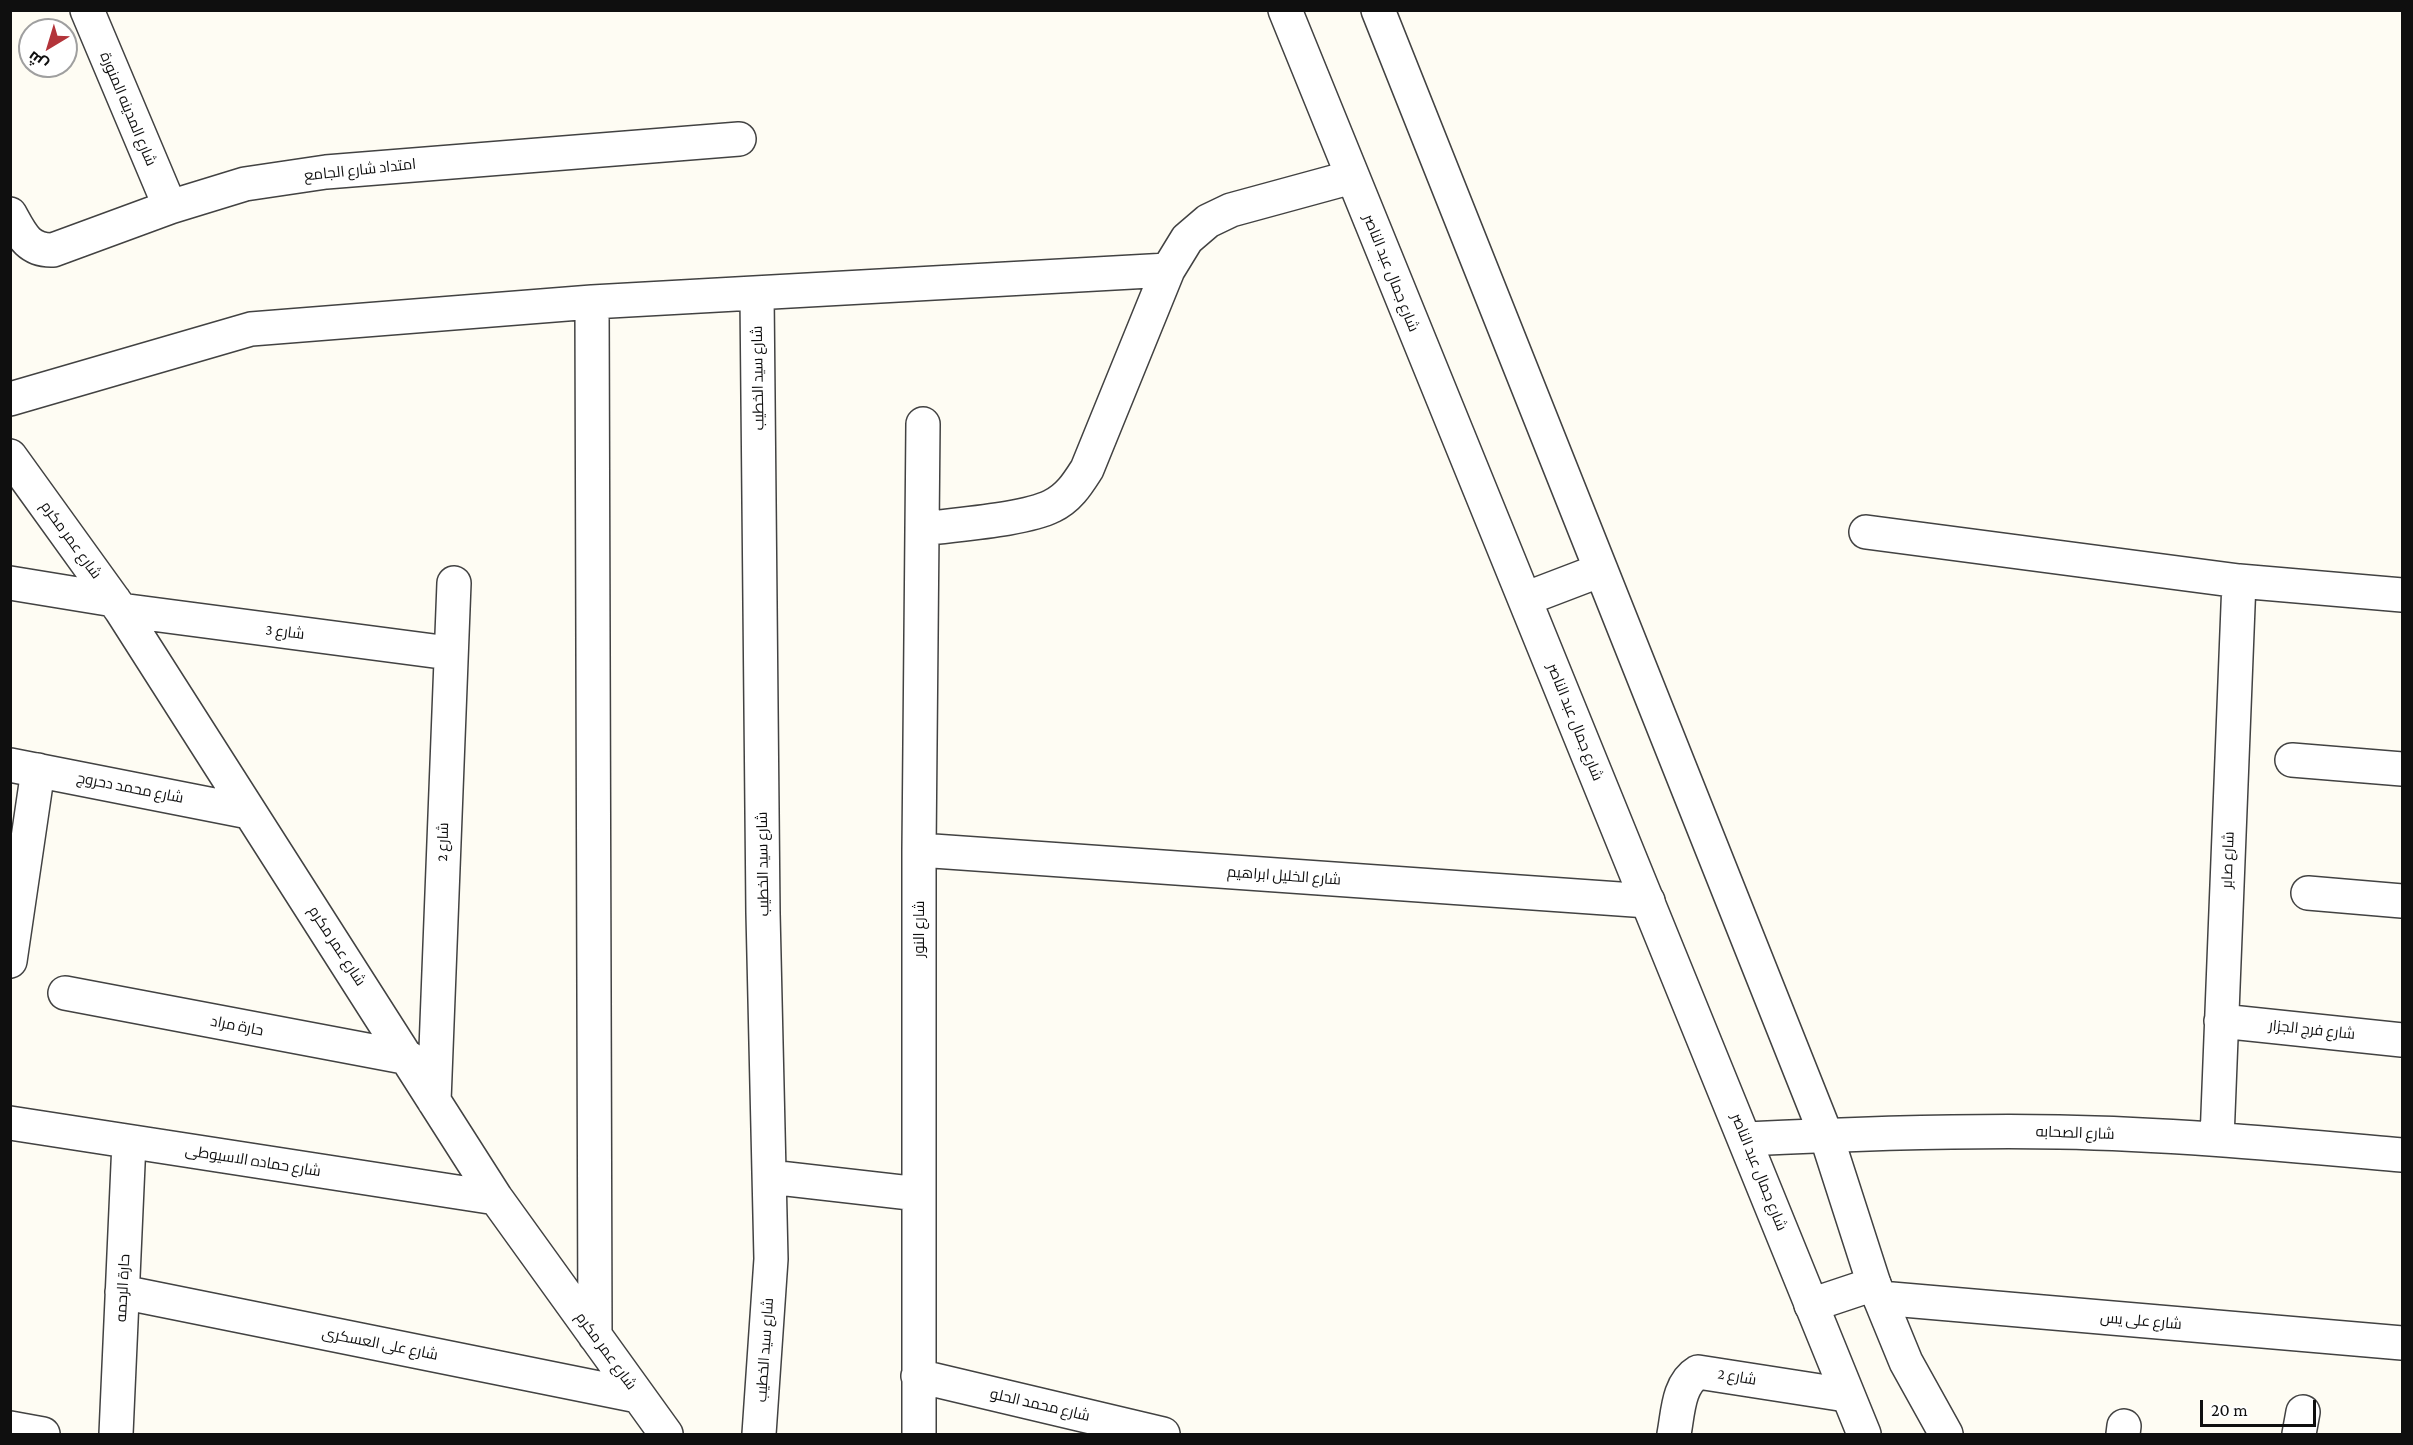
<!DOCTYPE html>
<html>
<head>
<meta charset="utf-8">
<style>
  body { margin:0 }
  #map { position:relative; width:2413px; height:1445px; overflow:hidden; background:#fefcf3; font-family:"Crimson Pro",Cairo,serif }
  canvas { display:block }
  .frame { position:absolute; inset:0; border:12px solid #0f0f0f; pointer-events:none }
  .north { position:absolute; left:18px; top:18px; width:60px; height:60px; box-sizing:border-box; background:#fff; border:2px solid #9f9f9f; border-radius:50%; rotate:218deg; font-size:16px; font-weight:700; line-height:24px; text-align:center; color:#0f0f0f }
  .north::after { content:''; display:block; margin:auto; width:21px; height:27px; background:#b3343a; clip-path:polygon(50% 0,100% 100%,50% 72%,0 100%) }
  .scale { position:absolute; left:2200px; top:1400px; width:116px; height:27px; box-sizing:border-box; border:3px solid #0f0f0f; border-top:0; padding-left:8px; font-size:18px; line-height:21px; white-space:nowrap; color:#0f0f0f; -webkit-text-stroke:4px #fff; paint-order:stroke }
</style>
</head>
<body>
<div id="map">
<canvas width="2413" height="1445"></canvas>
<div class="frame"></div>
<div class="north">ش</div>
<div class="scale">20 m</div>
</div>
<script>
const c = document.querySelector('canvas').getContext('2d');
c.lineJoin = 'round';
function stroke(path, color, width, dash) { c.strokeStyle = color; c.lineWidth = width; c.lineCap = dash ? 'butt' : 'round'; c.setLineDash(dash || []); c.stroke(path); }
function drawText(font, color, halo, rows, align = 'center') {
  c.font = font + ' "Crimson Pro",Cairo,serif'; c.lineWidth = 6; c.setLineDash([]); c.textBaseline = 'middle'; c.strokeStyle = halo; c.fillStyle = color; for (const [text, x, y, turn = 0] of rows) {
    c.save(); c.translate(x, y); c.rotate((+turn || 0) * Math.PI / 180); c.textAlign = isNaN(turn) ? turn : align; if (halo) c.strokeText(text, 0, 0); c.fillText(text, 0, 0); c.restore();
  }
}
const minor = new Path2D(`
  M87 10 170 207
  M10 214C21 234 28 251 53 250L170 207 245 184 326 172 739 139
  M757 294 763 913 771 1259 759 1434
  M592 302 595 1336
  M10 399 251 329 592 302 1168 270
  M10 456 121 610 496 1198 666 1434
  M923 529C957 524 1024 520 1052 506 1069 498 1078 483 1087 469L1168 270 1187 239 1208 221 1231 210 1352 177
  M1866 532 2239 581 2402 595
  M10 583 114 600
  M121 610 449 653
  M2292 760 2402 769
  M10 765 249 812
  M919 850 1648 901
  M2308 893 2402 901
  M10 961 38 770
  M65 993 409 1058
  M2221 1021 2402 1040
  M434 1101 454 583
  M10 1123 496 1198
  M1746 1139C1850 1134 1954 1130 2059 1132 2174 1134 2288 1145 2402 1155
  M2217 1139 2239 581
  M770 1177 919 1194
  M122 1292 638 1396
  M1880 1298 2402 1343
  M1811 1305 1874 1284
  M918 1376 1163 1434
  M10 1428 43 1434
  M116 1434 129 1142
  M919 1434V850L923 424
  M1674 1434C1678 1413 1678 1384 1698 1372L1846 1395
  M2123 1434 2124 1426
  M2299 1434 2303 1412`);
const tertiary = new Path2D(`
  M1285 10 1864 1434
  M1378 10 1826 1135 1874 1284 1906 1362 1946 1434
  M1525 599 1601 570`);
const streetNames = [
  ["شارع المدينه المنورة",128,109,67],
  ["امتداد شارع الجامع",360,170,-6],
  ["شارع جمال عبد الناصر",1391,273,68],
  ["شارع سيد الخطيب",758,378,-91],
  ["شارع عمر مكرم",71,540,54],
  ["شارع 3",285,632,7],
  ["شارع جمال عبد الناصر",1575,722,68],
  ["شارع محمد دحروج",130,788,11],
  ["شارع 2",443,842,-88],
  ["شارع صابر",2228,860,-88],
  ["شارع سيد الخطيب",763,864,-91],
  ["شارع الخليل ابراهيم",1284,876,4],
  ["شارع النور",919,929,-90],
  ["شارع عمر مكرم",337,946,57],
  ["حارة مراد",237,1026,11],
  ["شارع فرج الجزار",2312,1030,6],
  ["شارع الصحابه",2075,1133,2],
  ["شارع حماده الاسيوطى",253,1161,9],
  ["شارع جمال عبد الناصر",1759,1172,68],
  ["حارة الرحمه",123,1288,-87],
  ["شارع على يس",2141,1321,5],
  ["شارع على العسكرى",380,1344,11],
  ["شارع سيد الخطيب",765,1350,-86],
  ["شارع عمر مكرم",606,1351,54],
  ["شارع 2",1737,1377,10],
  ["شارع محمد الحلو",1040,1405,13]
];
stroke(minor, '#424242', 36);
stroke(tertiary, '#424242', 36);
stroke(minor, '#fff', 33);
stroke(tertiary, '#fff', 33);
drawText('15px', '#0f0f0f', '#fff', streetNames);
</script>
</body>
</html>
